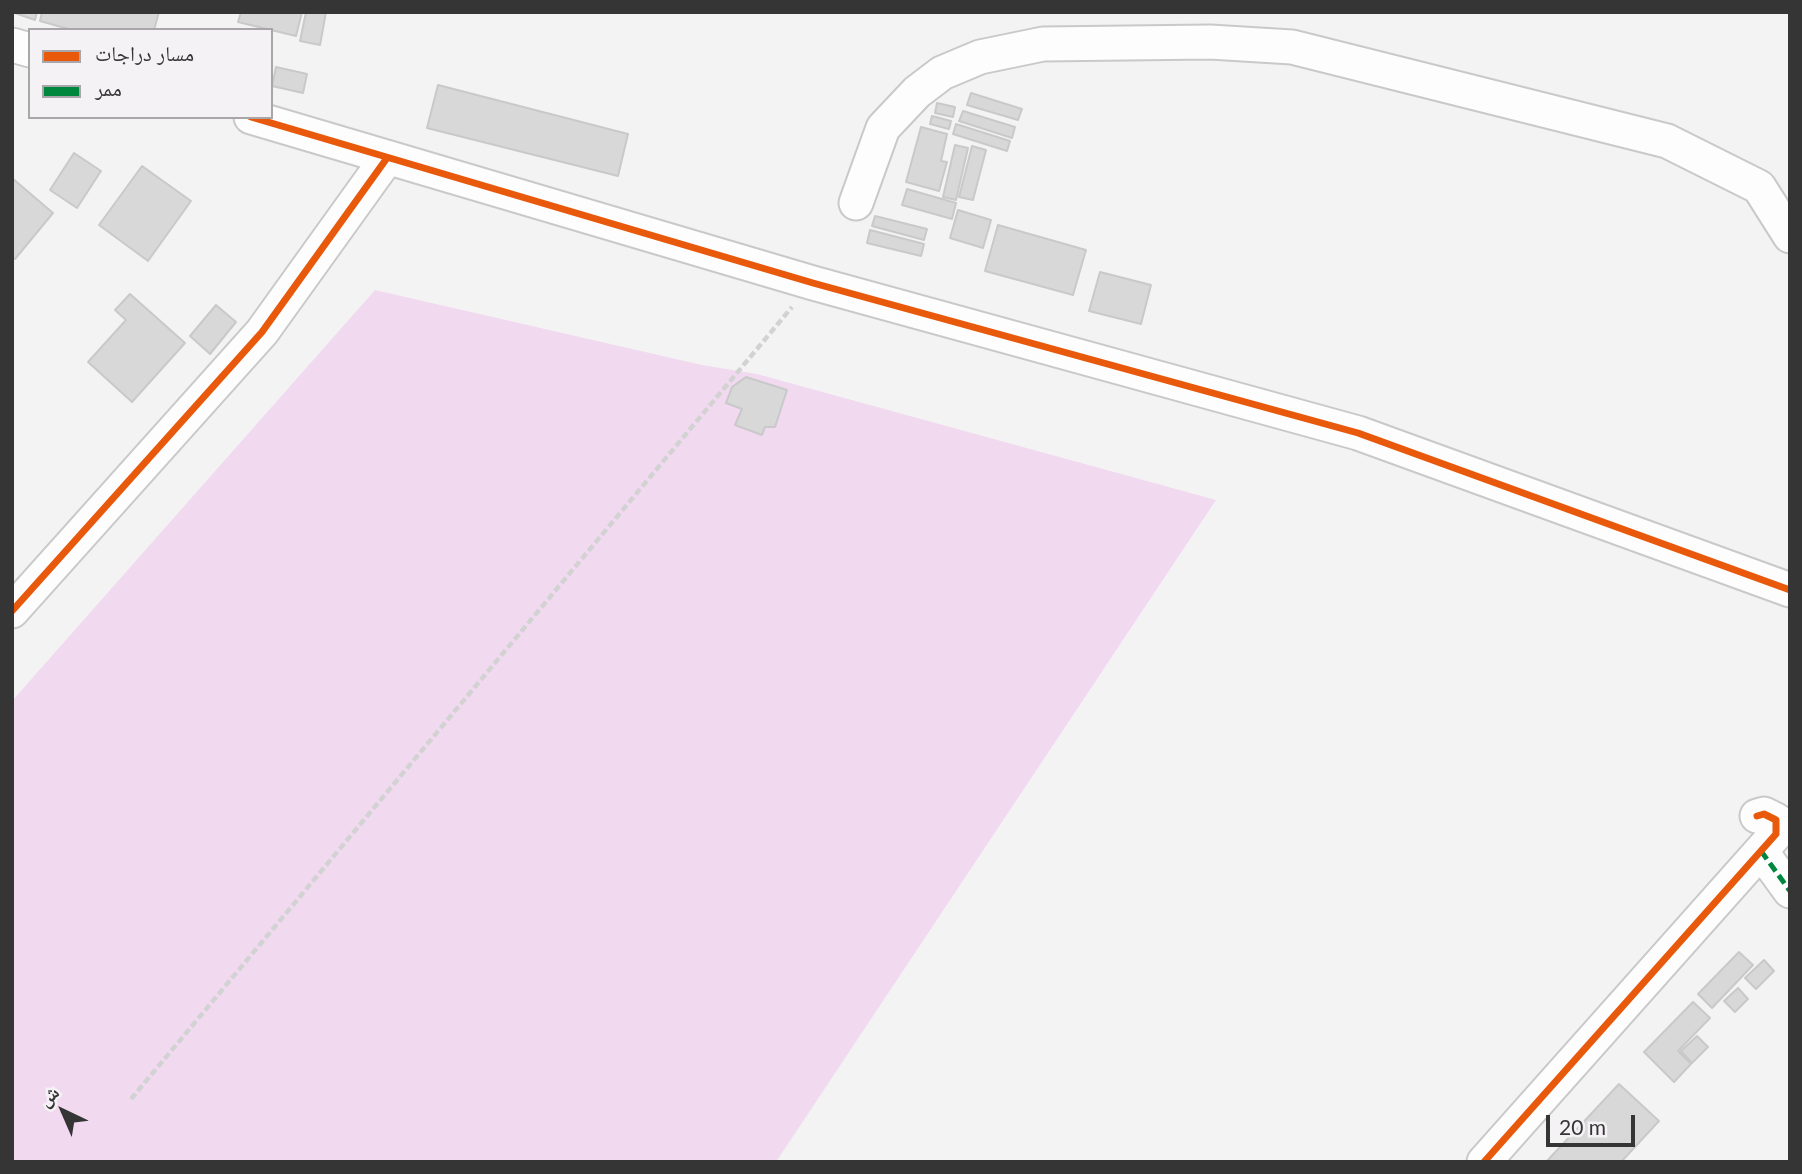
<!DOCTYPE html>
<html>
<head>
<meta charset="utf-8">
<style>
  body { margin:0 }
  #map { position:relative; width:1802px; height:1174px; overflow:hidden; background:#f4f3f4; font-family:Lato,"Noto Naskh Arabic",sans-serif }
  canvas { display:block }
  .frame { position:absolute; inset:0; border:14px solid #363536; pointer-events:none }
  .legend { position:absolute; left:28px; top:28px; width:245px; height:91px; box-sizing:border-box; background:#f5f2f5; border:2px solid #a9a6a9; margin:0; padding:9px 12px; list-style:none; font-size:21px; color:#363536 }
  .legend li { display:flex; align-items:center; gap:14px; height:35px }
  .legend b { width:35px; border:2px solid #a9a6a9 }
  .north { position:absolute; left:28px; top:1076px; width:70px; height:70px; -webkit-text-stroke:5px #f5f2f5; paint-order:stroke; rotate:316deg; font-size:19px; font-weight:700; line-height:28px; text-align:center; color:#363536 }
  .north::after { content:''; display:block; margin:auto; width:24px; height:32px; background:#363536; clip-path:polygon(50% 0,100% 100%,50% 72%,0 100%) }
  .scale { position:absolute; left:1546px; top:1115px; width:89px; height:32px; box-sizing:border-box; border:4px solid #363536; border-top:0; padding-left:9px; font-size:21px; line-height:24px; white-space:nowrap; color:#363536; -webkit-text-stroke:5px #f5f2f5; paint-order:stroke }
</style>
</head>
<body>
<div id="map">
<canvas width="1802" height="1174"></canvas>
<div class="frame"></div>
<ul class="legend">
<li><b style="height:9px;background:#e8590c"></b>مسار دراجات</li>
<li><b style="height:9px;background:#00873e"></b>ممر</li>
</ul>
<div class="north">ش</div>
<div class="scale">20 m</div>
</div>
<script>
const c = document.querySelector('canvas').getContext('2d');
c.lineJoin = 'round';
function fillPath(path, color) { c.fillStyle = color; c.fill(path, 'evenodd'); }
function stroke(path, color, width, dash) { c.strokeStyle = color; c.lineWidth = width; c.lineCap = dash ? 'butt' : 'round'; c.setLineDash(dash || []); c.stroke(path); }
const green = new Path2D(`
  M375 290 702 365 757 374 1216 500 776 1162H12V701Z`);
const building = new Path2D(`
  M12 12H37L35 20Z
  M42 12H159L154 30H72L40 21Z
  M241 12H302L296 36 238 22Z
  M306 12H326L320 45 300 41Z
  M276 67 307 74 303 93 272 86Z
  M438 85 628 134 618 176 427 128Z
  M971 93 1022 109 1018 120 967 105Z
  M937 103 955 107 953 117 935 113Z
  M963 111 1015 127 1012 138 959 121Z
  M932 116 951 121 949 129 930 124Z
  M956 124 1010 141 1007 151 953 134Z
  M921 127 947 134 941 161 947 162 939 191 906 182Z
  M955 145 968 148 956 200 943 197Z
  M972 146 986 150 973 200 959 197Z
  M74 153 101 171 77 208 50 190Z
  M142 166 191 201 148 261 99 225Z
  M12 178 53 213 15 259 12 257Z
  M907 189 956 203 952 219 902 205Z
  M958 210 991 220 983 248 950 238Z
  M875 216 927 229 924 240 872 226Z
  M998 225 1086 250 1073 295 985 271Z
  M870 230 924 244 921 256 867 243Z
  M1100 272 1151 285 1141 324 1089 311Z
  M130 294 185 343 132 402 88 362 126 320 115 310Z
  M216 305 236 322 210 354 190 336Z
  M746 377 787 390 775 427H765L762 435 735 425 742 409 726 403 732 387Z
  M1739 952 1753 965 1712 1008 1698 994Z
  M1764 960 1774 971 1756 989 1745 978Z
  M1738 988 1748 999 1735 1012 1724 1001Z
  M1693 1002 1710 1018 1678 1051 1691 1064 1674 1082 1644 1052Z
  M1697 1036 1708 1047 1692 1063 1681 1051Z
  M1619 1084 1659 1121 1621 1162H1546Z`);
const path = new Path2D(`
  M131 1099 792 307`);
const minor = new Path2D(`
  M12 45 30 50
  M251 117 813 283 1358 433 1790 590
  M856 203 883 128 917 92 942 73 980 57 1043 44 1210 42 1292 47 1667 141 1759 187 1790 236
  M12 611 262 332 387 158
  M1761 851 1790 891
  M1484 1162 1776 834V820L1764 814 1757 816`);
const quiet = new Path2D(`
  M1761 851 1790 891`);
const cycleway = new Path2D(`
  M251 117 813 283 1358 433 1790 590
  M12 611 262 332 387 158
  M1484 1162 1776 834V820L1764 814 1757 816`);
fillPath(green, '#f1daf0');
fillPath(building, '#d8d8d8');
stroke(building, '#cac9ca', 2);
stroke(minor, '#c9c9c9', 37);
stroke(path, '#d3d2d3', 4.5, [7, 3.5]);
stroke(minor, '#fdfdfd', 33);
stroke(quiet, '#00873e', 5, [10, 5]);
stroke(cycleway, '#e8590c', 7);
</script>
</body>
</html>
